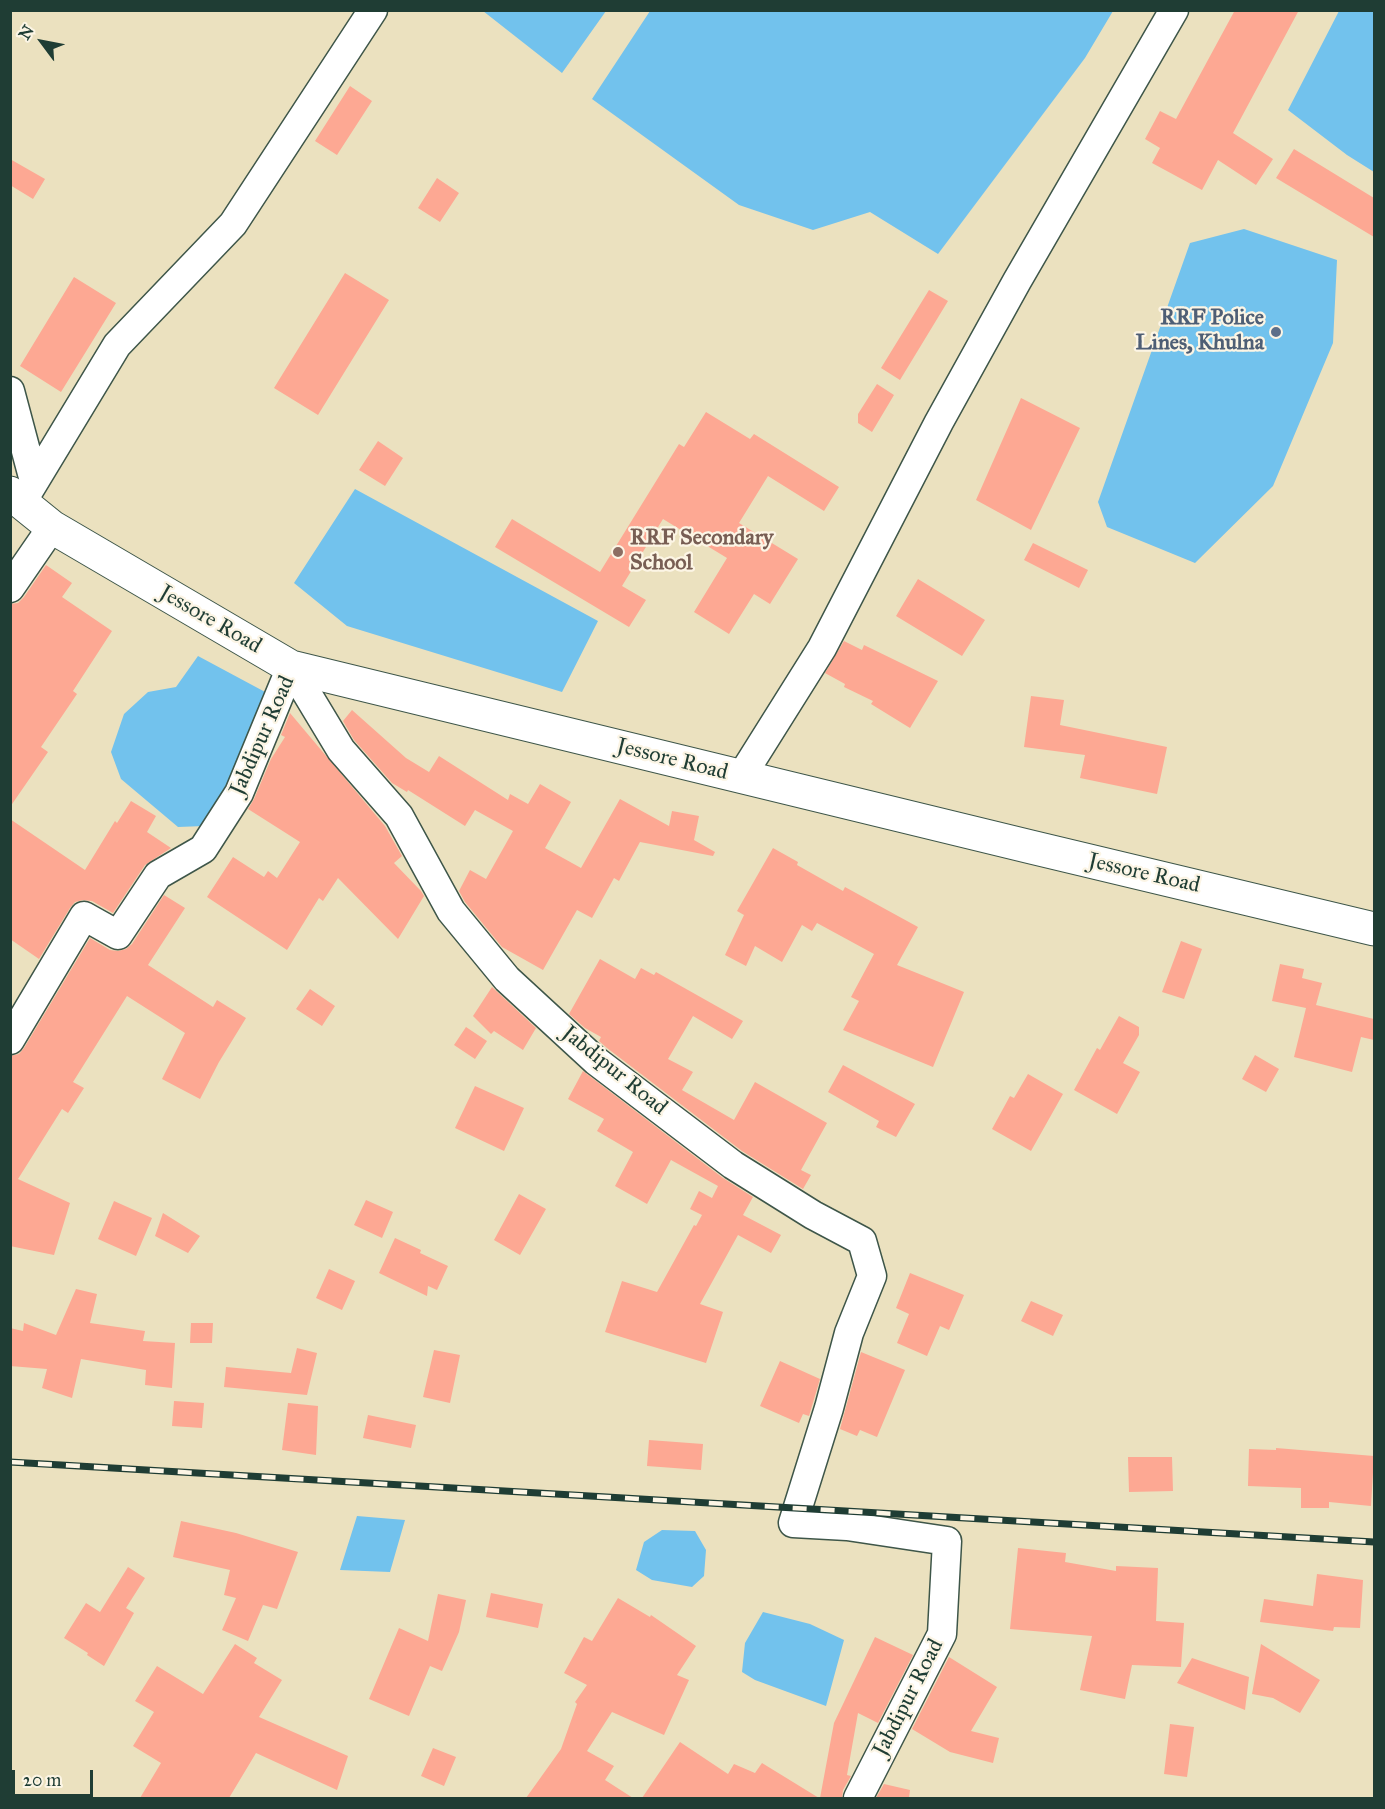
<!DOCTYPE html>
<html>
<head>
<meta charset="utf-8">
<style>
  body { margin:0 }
  #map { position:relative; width:1385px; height:1809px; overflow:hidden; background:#ebe1bf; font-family:"IM FELL Great Primer",serif }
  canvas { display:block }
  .frame { position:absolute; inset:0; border:12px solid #1f3d34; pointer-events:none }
  .north { position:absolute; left:12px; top:12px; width:60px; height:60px; -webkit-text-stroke:4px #fcf5e5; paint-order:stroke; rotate:302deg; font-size:16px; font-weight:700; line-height:24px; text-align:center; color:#1f3d34 }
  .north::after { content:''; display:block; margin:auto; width:21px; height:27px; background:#1f3d34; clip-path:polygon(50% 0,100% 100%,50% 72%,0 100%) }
  .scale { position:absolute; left:12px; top:1770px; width:81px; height:27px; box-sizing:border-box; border:3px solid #1f3d34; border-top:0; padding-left:8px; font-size:18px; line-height:21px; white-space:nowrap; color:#1f3d34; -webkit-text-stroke:4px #fcf5e5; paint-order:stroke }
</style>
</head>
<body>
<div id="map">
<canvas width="1385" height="1809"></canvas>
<div class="frame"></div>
<div class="north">N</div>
<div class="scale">20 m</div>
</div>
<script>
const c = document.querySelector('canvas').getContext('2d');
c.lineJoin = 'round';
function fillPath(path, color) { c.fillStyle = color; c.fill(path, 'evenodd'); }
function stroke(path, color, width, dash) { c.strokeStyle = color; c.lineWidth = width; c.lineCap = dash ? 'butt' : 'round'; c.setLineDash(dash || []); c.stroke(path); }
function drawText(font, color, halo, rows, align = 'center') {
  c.font = font + ' "IM FELL Great Primer",serif'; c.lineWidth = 4.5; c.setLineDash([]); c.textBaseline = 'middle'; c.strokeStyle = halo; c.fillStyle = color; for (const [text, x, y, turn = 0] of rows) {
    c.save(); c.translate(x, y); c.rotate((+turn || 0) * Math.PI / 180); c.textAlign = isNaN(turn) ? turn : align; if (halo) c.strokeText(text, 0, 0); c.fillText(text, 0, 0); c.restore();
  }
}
const water = new Path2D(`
  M483 11H606L562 73Z
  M650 11V10L1113 11 1085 58 938 254 870 212 813 230 739 205 592 99Z
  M1339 11H1374V172L1347 155 1288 110Z
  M1244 229 1337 260 1333 343 1273 486 1195 563 1107 527 1098 502 1190 243Z
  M355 489 598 621 562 692 347 626 294 583Z
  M198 656 267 693 242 757 204 826 178 827 121 779 111 752 124 714 148 692 176 687Z
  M357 1516 405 1520 390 1572 340 1570Z
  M662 1530 695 1531 706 1550 704 1576 692 1587 652 1580 636 1570 644 1542Z
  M763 1612 810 1624 844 1640 826 1706 755 1680 742 1672 745 1643Z`);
const building = new Path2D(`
  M1235 10H1299L1233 133 1273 159 1256 185 1218 160 1202 190 1152 163 1160 148 1145 139 1160 111 1176 119Z
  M350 86 372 101 337 155 315 141Z
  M1294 149 1374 198V237L1276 178Z
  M10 159 45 179 33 199 10 185Z
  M437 178 459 193 440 222 418 208Z
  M345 273 389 300 318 415 274 388Z
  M74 277 116 303 61 392 20 366Z
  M929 290 948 301 900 380 881 368Z
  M877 384 894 395 872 432 858 423V414Z
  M1021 398 1080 428 1031 530 976 500Z
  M706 412 750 439 754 434 839 487 824 511 768 476 739 523 798 559 770 604 754 594 729 634 694 612 727 558 663 519 622 586 646 600 629 627 495 547 512 519 600 572 679 444 684 447Z
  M378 441 403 458 385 486 359 470Z
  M1033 543 1088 570 1079 588 1024 560Z
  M46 565 72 583 62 597 112 631 73 691 77 694 41 747 48 752 10 807V604L18 603 24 597Z
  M918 579 985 620 962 656 896 616Z
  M844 641 862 650 864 645 938 681 910 728 871 704 873 701 844 687 845 684 825 673Z
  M1031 696 1064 700 1060 725 1167 747 1157 794 1080 778 1085 755 1024 747Z
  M352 710 406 758 429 772 439 756 508 800 510 794 528 804 540 784 571 802 545 848 581 868 620 799 669 826 672 811 699 816 694 840 715 852 713 856 640 842 619 881 614 878 592 918 577 910 543 970 502 947 465 902 459 891 470 870 486 879 513 831 475 810 465 826 408 790 407 792 392 783 354 740 343 721Z
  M290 713 385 826 402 856 394 863 421 891 424 896 398 939 338 878 323 901 319 898 287 950 207 897 233 857 264 877 268 871 277 878 300 842 248 809 254 799 271 759 285 737 281 735Z
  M131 801 156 816 147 832 171 848 145 865 113 913 92 901 83 900 75 902 70 908 39 959 10 939V819L85 870 115 821 117 823Z
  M773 848 798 862 797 865 843 891 845 887 918 927 897 965 964 992 933 1067 843 1030 859 1001 851 997 874 954 817 923 812 931 802 925 782 962 755 946 746 966 725 955 744 915 737 911Z
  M164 895 185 908 148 965 213 1007 217 1000 246 1018 219 1062 200 1099 162 1079 185 1033 127 996 73 1082 84 1088 68 1113 62 1109 18 1179 70 1203 54 1255 10 1246V1056L19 1054 24 1048 90 938 110 950 118 951 126 949 132 944Z
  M1181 941 1202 949 1184 999 1162 992Z
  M600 959 635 979 641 968 654 975 656 972 743 1021 732 1039 693 1016 668 1059 693 1072 682 1090 734 1120 755 1082 827 1123 801 1170 811 1175 803 1189 742 1151 607 1048 599 1041 601 1037 585 1028 569 1014Z
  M1280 964 1304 969 1302 978 1322 983 1316 1005 1374 1019V1040L1361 1037 1352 1072 1294 1057 1306 1008 1272 1001Z
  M492 987 536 1028 523 1050 494 1031 491 1034 473 1016Z
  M310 989 335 1006 322 1026 296 1009Z
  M1119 1016 1139 1027V1035L1123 1063 1140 1072 1117 1114 1074 1090 1097 1048 1100 1050Z
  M466 1027 487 1041 475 1059 454 1045Z
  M1255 1055 1279 1069 1266 1092 1242 1079Z
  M843 1065 915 1104 896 1137 876 1127 879 1121 828 1092Z
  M583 1071 723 1178 753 1197 743 1215 781 1235 771 1253 738 1235 700 1304 723 1312 706 1363 605 1332 622 1281 657 1292 694 1225 696 1226 702 1215 690 1209 699 1191 712 1198 718 1186 671 1160 647 1204 615 1186 633 1152 597 1131 604 1119 568 1099Z
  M1028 1074 1063 1094 1031 1151 992 1129 1010 1096 1014 1098Z
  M475 1086 524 1108 504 1151 455 1128Z
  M519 1194 546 1209 520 1255 494 1240Z
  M366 1200 393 1212 382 1238 354 1225Z
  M114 1201 152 1218 136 1256 98 1239Z
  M163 1213 200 1236 188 1253 155 1236Z
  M395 1238 421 1250 420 1253 448 1266 437 1290 428 1286 427 1296 379 1273Z
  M329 1269 355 1281 342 1310 316 1298Z
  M910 1273 964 1295 949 1330 940 1326 927 1356 897 1343 909 1314 896 1308Z
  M76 1289 97 1294 90 1323 145 1331 143 1341 175 1343 172 1388 145 1385 146 1370 81 1359 72 1398 42 1388 47 1369 10 1366V1328L23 1331 24 1323 56 1335Z
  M1031 1301 1063 1315 1053 1336 1021 1321Z
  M191 1323H213L212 1343H190Z
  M297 1348 317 1353 307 1395 224 1387 226 1367 291 1373Z
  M434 1350 460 1355 450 1403 423 1397Z
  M861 1352 905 1370 877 1437 860 1430 857 1436 840 1429Z
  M780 1361 820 1379 809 1416 803 1414 799 1423 760 1406Z
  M174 1401 204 1403 202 1428 172 1426Z
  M288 1403 318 1406 316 1455 282 1450Z
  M368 1415 416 1425 411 1448 363 1438Z
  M649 1440 703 1444 701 1470 647 1466Z
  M1276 1448 1374 1456 1371 1506 1329 1502V1508H1301V1488L1248 1486 1249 1449 1276 1450Z
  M1128 1457H1172L1173 1491 1129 1492Z
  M181 1521 236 1533 298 1552 277 1609 263 1605 248 1641 222 1630 236 1598 224 1595 230 1570 173 1557Z
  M1018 1548 1066 1553 1065 1562 1116 1571V1566L1158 1568 1156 1621 1184 1623 1181 1667 1132 1665 1125 1699 1080 1690 1092 1636 1010 1629Z
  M128 1567 145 1578 126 1608 134 1613 104 1666 87 1655 88 1653 64 1638 86 1603 100 1612Z
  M1317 1574 1363 1580 1360 1628 1334 1627 1333 1631 1260 1622 1264 1599 1313 1606Z
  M491 1593 543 1604 538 1628 486 1617Z
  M438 1594 466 1600 459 1632 442 1671 430 1666 409 1716 369 1699 399 1628 428 1641Z
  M618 1598 650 1617 651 1615 696 1646 677 1675 689 1680 664 1735 612 1712 587 1751 614 1766 605 1780 633 1798H526L561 1749 577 1704 575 1702 587 1685 564 1673 584 1637 592 1641Z
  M875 1637 913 1655 878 1723 858 1713 847 1775 851 1776 843 1790 842 1798H820L834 1723Z
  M235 1644 257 1658 254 1663 282 1680 259 1717 348 1756 337 1790 256 1753 229 1798H140L161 1763 133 1746 154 1712 135 1701 157 1666 203 1694Z
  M1261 1644 1320 1680 1300 1713 1273 1698 1252 1694Z
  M949 1657 997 1687 971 1731 999 1738 993 1763 950 1752 912 1729Z
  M1192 1658 1249 1677 1245 1710 1177 1683Z
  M1170 1724 1194 1727 1187 1777 1164 1774Z
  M680 1742 728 1774 734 1764 755 1773 762 1763 819 1798H642Z
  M433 1748 456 1757 444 1786 421 1776Z
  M884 1784 910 1790 909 1798H876Z`);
const minor = new Path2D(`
  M10 391 34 481
  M22 502 117 345 233 224 373 10
  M10 588 52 527
  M741 777 822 648 939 422 1017 281 1174 10
  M10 1040 84 916 118 935 158 875 203 849 239 793 291 667 341 750 399 816 451 911 507 979 596 1061 733 1165 813 1215 862 1241 872 1276 849 1333 829 1408 793 1523 847 1526 947 1541 942 1634 858 1798`);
const trunk = new Path2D(`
  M10 493 52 527 291 667 1031 847 1374 929`);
const rail = new Path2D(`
  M10 1462 1374 1542`);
const markers = [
  [1276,332,6,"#5c6f8a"],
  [618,552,6,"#8d6e63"]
];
const serviceNames = [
  ["RRF Police",1264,319],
  ["Lines, Khulna",1264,344]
];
const educationNames = [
  ["RRF Secondary",630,539],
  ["School",630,564]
];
const streetNames = [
  ["Jessore Road",210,620,30],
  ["Jabdipur Road",263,736,-66],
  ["Jessore Road",672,760,14],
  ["Jessore Road",1144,874,13],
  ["Jabdipur Road",614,1071,39],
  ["Jabdipur Road",909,1698,-63]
];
fillPath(water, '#72c2ed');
fillPath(building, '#fda893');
stroke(minor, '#3e5649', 31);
stroke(trunk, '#3e5649', 35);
stroke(minor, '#fff', 28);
stroke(trunk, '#fff', 33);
stroke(rail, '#1f3d34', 7);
stroke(rail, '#fcf5e5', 4.5, [14]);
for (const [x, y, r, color] of markers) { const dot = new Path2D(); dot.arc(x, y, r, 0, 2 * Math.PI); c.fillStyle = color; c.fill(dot); stroke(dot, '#fcf5e5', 2); }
drawText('bold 22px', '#4e5e75', '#fcf5e5', serviceNames, 'right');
drawText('bold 22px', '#785e54', '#fcf5e5', educationNames, 'left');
drawText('22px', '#1f3d34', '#fcf5e5', streetNames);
</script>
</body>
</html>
